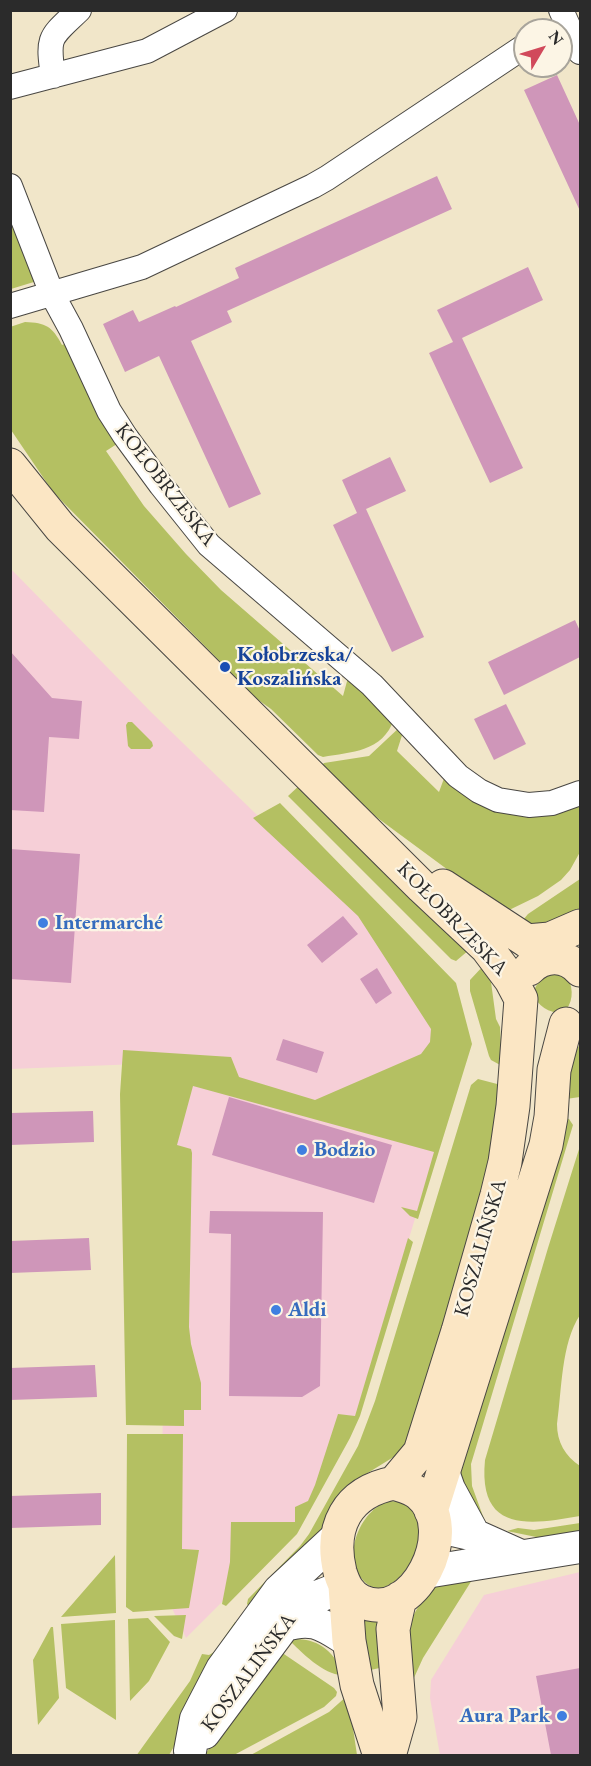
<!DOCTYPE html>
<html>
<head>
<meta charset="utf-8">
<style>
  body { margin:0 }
  #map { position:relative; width:591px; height:1766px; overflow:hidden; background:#f1e6c9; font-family:"EB Garamond",serif }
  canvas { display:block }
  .frame { position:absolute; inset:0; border:12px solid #2b2b2b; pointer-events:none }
  .north { position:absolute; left:513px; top:18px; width:60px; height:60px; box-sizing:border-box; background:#fcf5e5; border:2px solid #a8a49b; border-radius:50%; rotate:52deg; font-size:16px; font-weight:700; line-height:24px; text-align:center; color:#2b2b2b }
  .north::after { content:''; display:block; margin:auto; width:21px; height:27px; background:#d1495b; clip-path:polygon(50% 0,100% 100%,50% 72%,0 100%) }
</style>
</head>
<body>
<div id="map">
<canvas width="591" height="1766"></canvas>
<div class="frame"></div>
<div class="north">N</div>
</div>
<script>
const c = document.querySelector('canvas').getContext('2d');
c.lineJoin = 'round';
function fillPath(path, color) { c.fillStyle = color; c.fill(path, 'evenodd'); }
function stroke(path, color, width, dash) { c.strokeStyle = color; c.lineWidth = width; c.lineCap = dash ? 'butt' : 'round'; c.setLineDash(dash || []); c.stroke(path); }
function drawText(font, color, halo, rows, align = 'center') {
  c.font = font + ' "EB Garamond",serif'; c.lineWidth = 4.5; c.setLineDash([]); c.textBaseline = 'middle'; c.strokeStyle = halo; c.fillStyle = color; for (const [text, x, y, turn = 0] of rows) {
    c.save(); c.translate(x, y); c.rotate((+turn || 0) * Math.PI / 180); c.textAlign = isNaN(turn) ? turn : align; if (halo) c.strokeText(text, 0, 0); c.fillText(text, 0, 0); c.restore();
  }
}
const built = new Path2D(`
  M10 568 151 712 362 917 459 1073 355 1417 294 1530 186 1638 162 1587 164 1063 11 1069Z
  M580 1572V1755H440L430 1698 431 1680 484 1595Z`);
const green = new Path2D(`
  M10 215 37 281 11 289H10Z
  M25 322C46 323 52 326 62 345L69 342 120 442 106 451 144 506 186 554 221 590 343 696 349 674 394 719C383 752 351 752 323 757L318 755 271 709 257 699 53 492 11 430 10 327Z
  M128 722H132L152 742 153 746 150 749H131L128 746 126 725Z
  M401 726 404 729 397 751 439 792 446 773 465 791 580 800V852L570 870 561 880 538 896 505 912 379 819 357 801 321 766 324 763 369 756Z
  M301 784 469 950 456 961 451 959 288 796Z
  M280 803 456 983 472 1044 418 1219 410 1216 401 1207 417 1211 434 1152 193 1086 177 1145 191 1149 192 1153 189 1327 191 1344 201 1383V1410H184V1426L126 1425 120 1094 123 1050 231 1057 239 1077 315 1100 421 1054 430 1042 431 1029 358 916 253 818Z
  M580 879V912L572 921 518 926 528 914Z
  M484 965 491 982 496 1019 500 1027 502 1066 491 1060 489 1056 470 991V980Z
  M558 973 568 977C574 991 573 1003 563 1014 548 1012 538 1007 533 993 537 981 545 975 558 973Z
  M580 1044V1097L566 1099C567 1079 569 1061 580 1044Z
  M478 1079 501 1085 496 1142 416 1426 400 1453 358 1479 322 1533 249 1607 247 1604 248 1599 300 1546 309 1534 358 1446 375 1401 471 1085Z
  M564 1118 569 1119 573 1125 471 1464 472 1486 484 1519C457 1497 458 1496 460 1462Z
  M580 1146V1315C561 1344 562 1389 557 1424 557 1442 565 1456 580 1466V1516C529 1525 478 1533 485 1460L548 1248Z
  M408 1238 413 1242 360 1416 350 1438 297 1534 226 1606 222 1604 230 1562 231 1522H295V1507L308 1501 315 1485 338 1414 355 1416Z
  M127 1434H183L182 1549 199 1550 189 1608 133 1612 126 1607Z
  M388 1501C458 1502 395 1621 362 1579 342 1555 360 1511 388 1501Z
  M580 1523V1535L541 1538 507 1531 518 1528 534 1530Z
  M115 1555 116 1613 61 1617Z
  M472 1580 423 1658 413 1680C407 1648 402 1622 427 1596 431 1592 438 1583 444 1582 453 1579 464 1581 472 1580Z
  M360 1610 379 1617 384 1667 366 1671Z
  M186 1615 182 1639 174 1636 154 1616Z
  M148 1618 170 1642 149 1681 130 1701 128 1619Z
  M115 1620 116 1720 66 1688 61 1624Z
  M235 1622 244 1627 169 1755 136 1756 190 1681 202 1654 209 1655 214 1652Z
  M51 1627H53L59 1698 38 1725 33 1660Z
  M294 1639C319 1638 335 1653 344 1675 326 1677 301 1652 289 1640Z
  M278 1650 334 1688 337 1692 336 1696 324 1707 234 1755 204 1756Z
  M348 1695 357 1755 249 1756 329 1712Z`);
const building = new Path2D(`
  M557 75 580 125V211L524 90Z
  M437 176 452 209 227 311 232 322 191 341 261 494 229 508 159 356 125 372 103 324 133 310 139 322 175 306 176 307 239 278 235 268Z
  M528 267 543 300 462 338 523 468 490 483 429 353 453 342 437 310Z
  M390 457 406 491 366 509 424 637 392 652 333 525 359 512 357 513 342 480Z
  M575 620 580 631V657L504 695 488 662Z
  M10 651 52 698 82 701 79 739 49 737 44 812 10 810Z
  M506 704 526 744 494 760 474 719Z
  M10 849 80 854 71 983 10 979Z
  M343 916 358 934 322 963 307 945Z
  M377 968 392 993 376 1004 360 979Z
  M283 1039 324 1052 317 1073 276 1060Z
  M229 1097 392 1145 374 1203 212 1155Z
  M93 1111 94 1142 10 1145V1113Z
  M210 1211 323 1212 320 1386 302 1397 229 1396 231 1234 209 1233Z
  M89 1238 91 1270 10 1273V1241Z
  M95 1365 97 1397 10 1400V1368Z
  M101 1493V1525L10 1528V1496Z
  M580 1668V1755H551L536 1676Z`);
const minor = new Path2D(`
  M561 10 580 52
  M53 76C47 35 50 38 79 10
  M10 87 147 51 225 10
  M10 186 52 294 71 329 109 411 125 436 161 485 209 545 372 685 458 776 479 791 498 800 529 805 552 803 580 793
  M10 306 142 267 313 186 327 178 525 46`);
const tertiary = new Path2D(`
  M443 1472 449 1489 474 1535
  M435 1526 474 1535 521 1556
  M426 1572 580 1547
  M285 1625C315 1616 324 1626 349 1641
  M204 1733 296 1609 304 1602 345 1586
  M190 1751 196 1719 222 1669 279 1591 336 1538`);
const secondary = new Path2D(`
  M10 465 60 527 422 887 487 948 511 980 521 999
  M443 886 527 941 547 958
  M527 941 550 939 580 926
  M529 969C544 954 566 954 580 970
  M394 1483 420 1452 458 1331 497 1195 505 1162 513 1106 521 999
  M394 1483C402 1486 412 1488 419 1494 462 1529 413 1626 361 1601 349 1595 344 1585 340 1572 329 1527 347 1492 394 1483Z
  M431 1511 546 1145 551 1117 554 1070 566 1024
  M345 1586 349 1641 357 1685 380 1756
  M389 1756 400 1717 393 1629 400 1598`);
const markers = [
  [225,667,6,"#1a4fb4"],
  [43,923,6,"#3f7fe0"],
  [302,1150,6,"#3f7fe0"],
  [276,1310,6,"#3f7fe0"],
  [562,1716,6,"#3f7fe0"]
];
const streetNames = [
  ["KOŁOBRZESKA",165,485,52],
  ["KOŁOBRZESKA",452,919,46],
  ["KOSZALIŃSKA",481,1248,-74],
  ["KOSZALIŃSKA",249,1673,-53]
];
const transitNames = [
  ["Kołobrzeska/",237,655],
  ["Koszalińska",237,679]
];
const shopNames = [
  ["Intermarché",55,923],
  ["Bodzio",314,1150],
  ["Aldi",288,1310],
  ["Aura Park",550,1716,"right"]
];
fillPath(built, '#f6cfd7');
fillPath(green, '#b4c062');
fillPath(building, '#cf96b9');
stroke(minor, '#494743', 26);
stroke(tertiary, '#494743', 34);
stroke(secondary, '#494743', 35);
stroke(minor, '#fff', 24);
stroke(tertiary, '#fff', 32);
stroke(secondary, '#fbe6c4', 33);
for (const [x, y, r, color] of markers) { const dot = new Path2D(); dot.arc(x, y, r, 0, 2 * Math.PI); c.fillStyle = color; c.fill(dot); stroke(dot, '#fcf5e5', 2); }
drawText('21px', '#2b2b2b', '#fcf5e5', streetNames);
drawText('bold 21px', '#164399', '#fcf5e5', transitNames, 'left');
drawText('bold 21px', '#366cbe', '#fcf5e5', shopNames, 'left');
</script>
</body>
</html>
